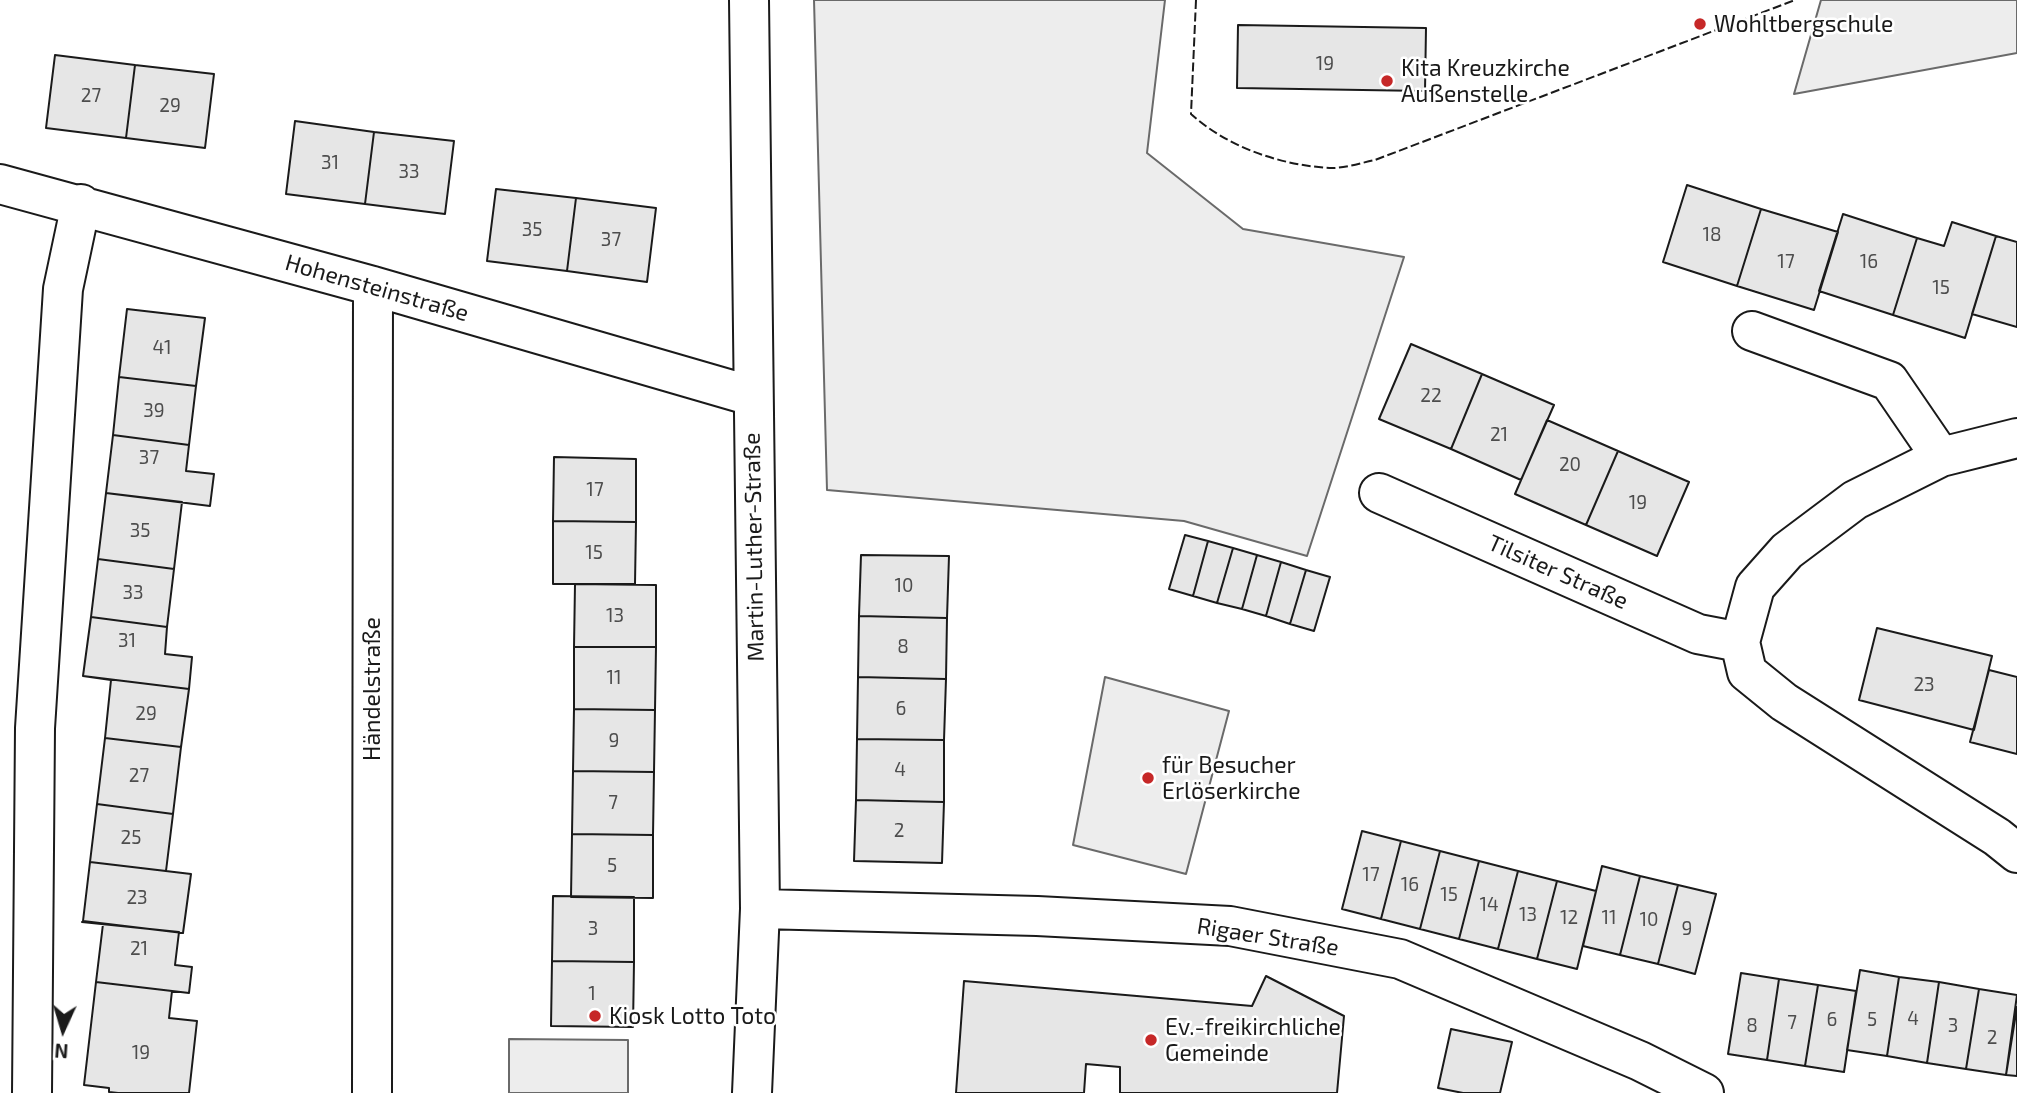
<!DOCTYPE html>
<html>
<head>
<meta charset="utf-8">
<style>
  body { margin:0 }
  #map { position:relative; width:2017px; height:1093px; overflow:hidden; background:#fff; font-family:"Exo 2",sans-serif }
  canvas { display:block }
  .north { position:absolute; left:28px; top:995px; width:70px; height:70px; -webkit-text-stroke:5px #fff; paint-order:stroke; rotate:184deg; font-size:19px; font-weight:700; line-height:28px; text-align:center; color:#1a1a1a }
  .north::after { content:''; display:block; margin:auto; width:24px; height:32px; background:#1a1a1a; clip-path:polygon(50% 0,100% 100%,50% 72%,0 100%) }
</style>
</head>
<body>
<div id="map">
<canvas width="2017" height="1093"></canvas>
<div class="north">N</div>
</div>
<script>
const c = document.querySelector('canvas').getContext('2d');
c.lineJoin = 'round';
function fillPath(path, color) { c.fillStyle = color; c.fill(path, 'evenodd'); }
function stroke(path, color, width, dash) { c.strokeStyle = color; c.lineWidth = width; c.lineCap = dash ? 'butt' : 'round'; c.setLineDash(dash || []); c.stroke(path); }
function drawText(font, color, halo, rows, align = 'center') {
  c.font = font + ' "Exo 2",sans-serif'; c.lineWidth = 5; c.setLineDash([]); c.textBaseline = 'middle'; c.strokeStyle = halo; c.fillStyle = color; for (const [text, x, y, turn = 0] of rows) {
    c.save(); c.translate(x, y); c.rotate((+turn || 0) * Math.PI / 180); c.textAlign = isNaN(turn) ? turn : align; if (halo) c.strokeText(text, 0, 0); c.fillText(text, 0, 0); c.restore();
  }
}
const built = new Path2D(`
  M814 0H1165L1147 153 1243 229 1404 257 1307 556 1184 521 827 490Z
  M1821 0H2017V53L1794 94Z
  M1105 677 1229 711 1186 874 1073 845Z
  M509 1039 628 1040V1093H509Z`);
const building = new Path2D(`
  M1238 25 1426 28 1425 91 1237 88Z
  M55 55 135 65 126 138 46 128Z
  M135 65 214 74 205 148 126 138Z
  M295 121 374 132 365 204 286 194Z
  M374 132 454 141 445 214 365 204Z
  M1687 185 1761 209 1737 286 1663 262Z
  M496 189 576 198 567 271 487 261Z
  M576 198 656 208 647 282 567 271Z
  M1761 209 1838 232 1814 310 1737 286Z
  M1843 214 1917 238 1893 315 1819 291Z
  M1952 222 1996 236 1965 338 1893 315 1917 238 1944 246Z
  M1996 236 2017 242V327L1972 314Z
  M127 309 205 318 196 386 119 377Z
  M1411 344 1482 374 1451 449 1379 419Z
  M1482 374 1554 405 1521 480 1451 449Z
  M119 377 196 386 189 445 113 435Z
  M1547 420 1618 451 1586 525 1515 494Z
  M113 435 189 445 186 471 214 474 210 506 106 493Z
  M1618 451 1689 482 1657 556 1586 525Z
  M554 457 636 459V522L553 521Z
  M106 493 182 502 174 569 98 559Z
  M553 521 636 522 635 584H553Z
  M1185 535 1208 541 1193 596 1169 589Z
  M1208 541 1233 548 1217 603 1193 596Z
  M1233 548 1257 555 1242 609 1217 603Z
  M861 555 949 556 947 618 859 616Z
  M1257 555 1281 562 1266 616 1242 609Z
  M98 559 174 569 167 627 91 617Z
  M1281 562 1306 570 1290 624 1266 616Z
  M1306 570 1330 577 1314 631 1290 624Z
  M575 584 656 585V647H574Z
  M859 616 947 618 946 679 858 677Z
  M91 617 167 627 165 654 192 657 189 689 83 676Z
  M1877 628 1992 656 1974 730 1859 700Z
  M574 647H656L655 710 574 709Z
  M1989 670 2017 677V754L1970 742Z
  M83 676 189 689 181 747 105 738 111 680Z
  M858 677 946 679 944 740 857 739Z
  M574 709 655 710 654 772 573 771Z
  M105 738 181 747 173 814 97 804Z
  M857 739 944 740V802L856 800Z
  M573 771 654 772 653 835 572 834Z
  M856 800 944 802 942 863 854 861Z
  M97 804 173 814 166 871 90 862Z
  M1362 831 1401 841 1381 919 1342 909Z
  M572 834 653 835V898L571 897Z
  M1401 841 1440 851 1420 929 1381 919Z
  M1440 851 1479 861 1459 939 1420 929Z
  M1479 861 1518 871 1498 949 1459 939Z
  M90 862 191 874 183 933 83 921Z
  M1602 866 1640 876 1620 955 1583 946Z
  M1518 871 1557 881 1537 959 1498 949Z
  M1640 876 1678 885 1658 964 1620 955Z
  M1557 881 1596 891 1577 969 1537 959Z
  M1678 885 1716 894 1695 974 1658 964Z
  M553 896 634 897V962L552 961Z
  M82 922 179 932 175 965 192 967 189 993 96 982 103 924Z
  M552 961 634 962 633 1027 551 1026Z
  M1860 970 1899 977 1887 1056 1847 1050Z
  M1741 973 1779 979 1767 1060 1728 1054Z
  M1266 976 1344 1016 1337 1093H1120V1067L1086 1064 1084 1093H956L964 981 1252 1006Z
  M1899 977 1939 982 1927 1063 1887 1056Z
  M1779 979 1818 985 1805 1066 1767 1060Z
  M96 982 172 991 169 1018 197 1021 189 1093H118L109 1092V1088L84 1085Z
  M1939 982 1979 989 1966 1069 1927 1063Z
  M1818 985 1856 991 1844 1072 1805 1066Z
  M1979 989 2017 995 2006 1075 1966 1069Z
  M2017 1007V1076L2006 1075Z
  M1451 1029 1512 1042 1500 1093H1463L1438 1088Z`);
const minor = new Path2D(`
  M749 0 760 909 752 1093
  M0 184 373 286 752 396
  M1752 331 1889 381 1941 457
  M2017 438 1941 457 1855 500 1787 551 1755 587 1740 642 1747 672 1784 702 1997 837 2017 853
  M1379 493 1698 634 1740 642
  M760 909 1037 916 1230 926 1400 959 1640 1061 1704 1093
  M32 1093 35 728 63 289 81 204
  M372 1093 373 286`);
const fence = new Path2D(`
  M1196 0 1191 114C1227 147 1282 166 1332 168 1345 168 1361 163 1375 160L1795 0`);
const markers = [
  [1700,24,7,"#c62828"],
  [1387,81,7,"#c62828"],
  [1148,778,7,"#c62828"],
  [595,1016,7,"#c62828"],
  [1151,1040,7,"#c62828"]
];
const numberNames = [
  ["19",1325,64],
  ["27",91,96],
  ["29",170,106],
  ["31",330,163],
  ["33",409,172],
  ["35",532,230],
  ["18",1712,235],
  ["37",611,240],
  ["17",1786,262],
  ["16",1869,262],
  ["15",1941,288],
  ["41",162,348],
  ["22",1431,396],
  ["39",154,411],
  ["21",1499,435],
  ["37",149,458],
  ["20",1570,465],
  ["17",595,490],
  ["19",1638,503],
  ["35",140,531],
  ["15",594,553],
  ["10",904,586],
  ["33",133,593],
  ["13",615,616],
  ["31",127,641],
  ["8",903,647],
  ["11",614,678],
  ["23",1924,685],
  ["6",901,709],
  ["29",146,714],
  ["9",614,741],
  ["4",900,770],
  ["27",139,776],
  ["7",613,803],
  ["2",899,831],
  ["25",131,838],
  ["5",612,866],
  ["17",1371,875],
  ["16",1410,885],
  ["15",1449,895],
  ["23",137,898],
  ["14",1489,905],
  ["13",1528,915],
  ["12",1569,918],
  ["11",1609,918],
  ["10",1649,920],
  ["3",593,929],
  ["9",1687,929],
  ["21",139,949],
  ["1",592,994],
  ["4",1913,1019],
  ["6",1832,1020],
  ["5",1872,1020],
  ["7",1792,1023],
  ["8",1752,1026],
  ["3",1953,1026],
  ["2",1992,1038],
  ["19",141,1053]
];
const poiNames = [
  ["Wohltbergschule",1714,24],
  ["Kita Kreuzkirche",1401,68],
  ["Außenstelle",1401,94],
  ["für Besucher",1162,765],
  ["Erlöserkirche",1162,791],
  ["Kiosk Lotto Toto",609,1016],
  ["Ev.-freikirchliche",1165,1027],
  ["Gemeinde",1165,1053]
];
const streetNames = [
  ["Hohensteinstraße",377,288,16],
  ["Martin-Luther-Straße",754,547,-91],
  ["Tilsiter Straße",1558,572,24],
  ["Händelstraße",372,689,-90],
  ["Rigaer Straße",1268,937,9]
];
fillPath(built, '#ededed');
stroke(built, '#6a6a6a', 2);
fillPath(building, '#e6e6e6');
stroke(building, '#1a1a1a', 2);
stroke(minor, '#1a1a1a', 42);
stroke(minor, '#fff', 38);
stroke(fence, '#1a1a1a', 2, [9, 3.5]);
for (const [x, y, r, color] of markers) { const dot = new Path2D(); dot.arc(x, y, r, 0, 2 * Math.PI); c.fillStyle = color; c.fill(dot); stroke(dot, '#fff', 2.5); }
drawText('19px', '#4d4d4d', null, numberNames);
drawText('23px', '#1a1a1a', '#fff', poiNames, 'left');
drawText('23px', '#1a1a1a', '#fff', streetNames);
</script>
</body>
</html>
